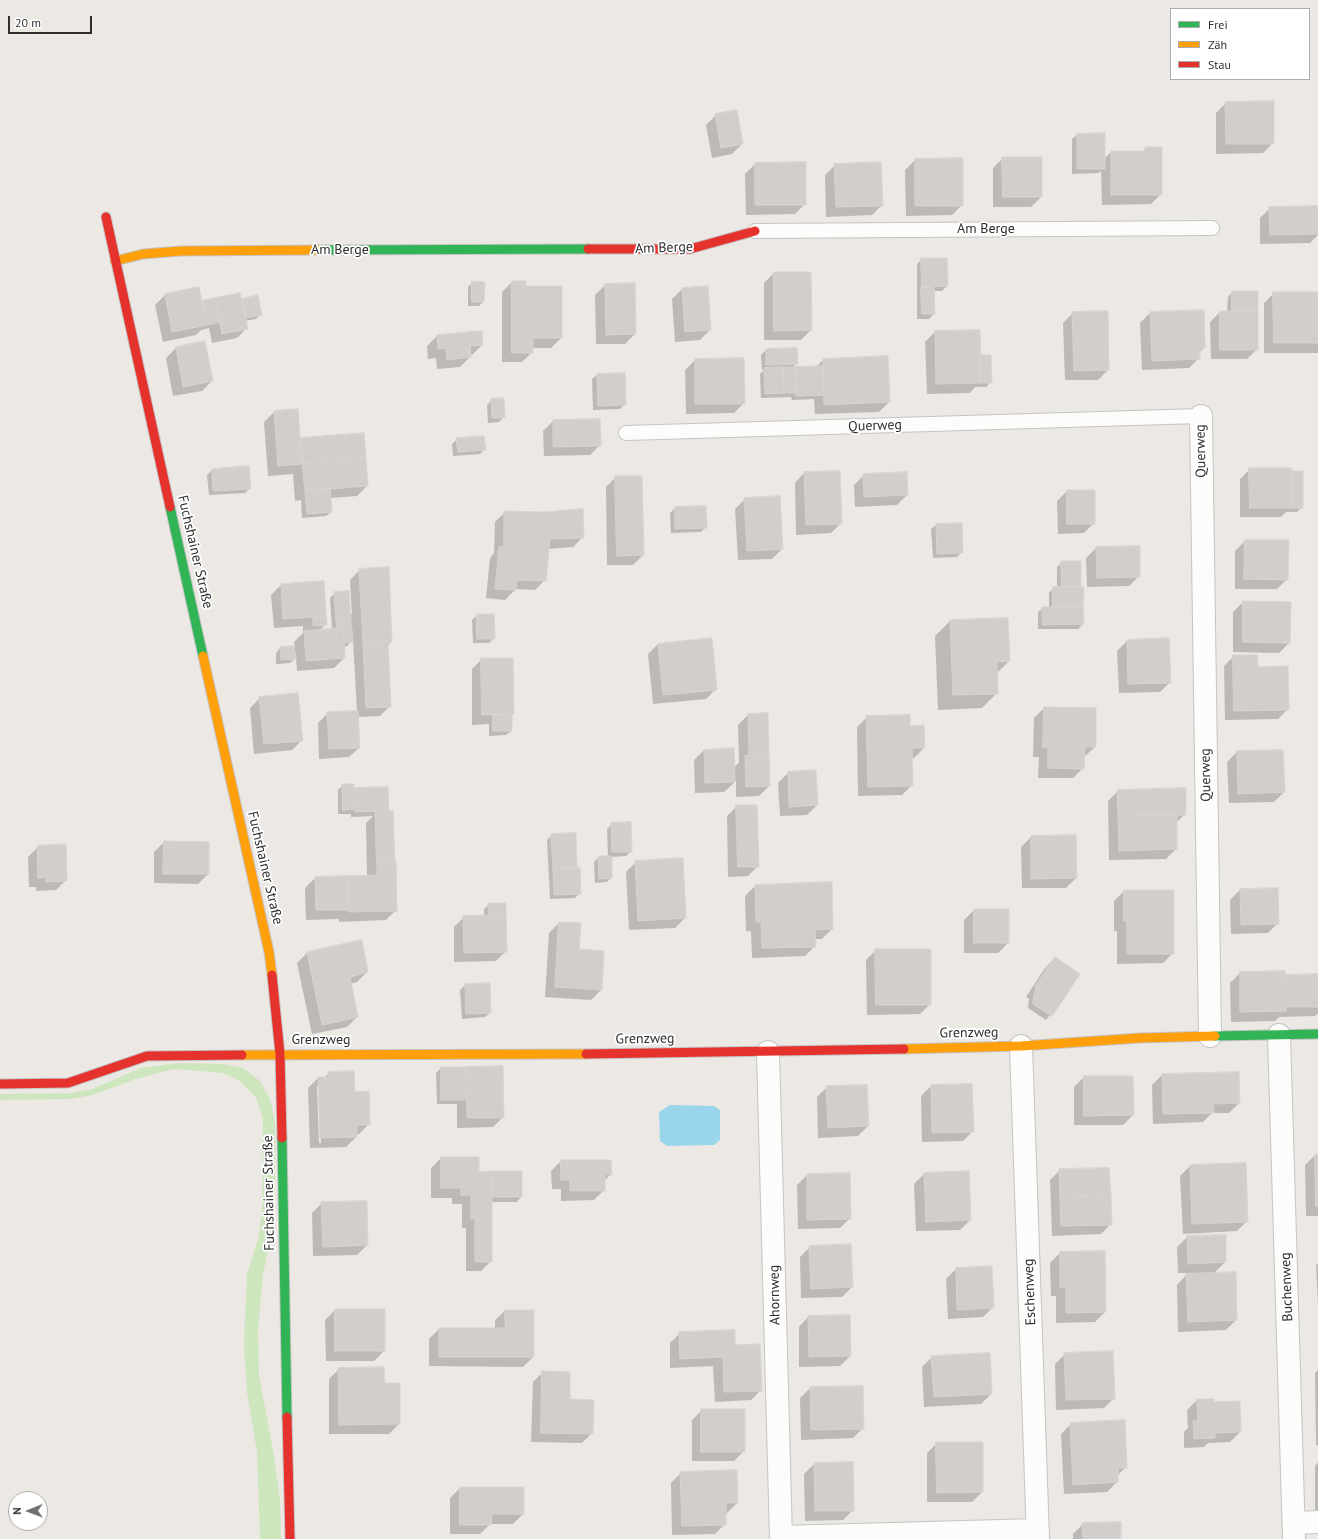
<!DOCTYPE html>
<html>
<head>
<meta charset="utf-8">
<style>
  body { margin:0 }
  #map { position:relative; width:1318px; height:1539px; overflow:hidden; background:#ece8e4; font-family:"PT Sans",sans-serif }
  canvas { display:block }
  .legend { position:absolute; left:1170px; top:8px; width:140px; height:72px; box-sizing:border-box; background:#fff; border:1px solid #ababab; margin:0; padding:5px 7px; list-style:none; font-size:12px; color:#2e2e2e }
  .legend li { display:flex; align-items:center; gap:8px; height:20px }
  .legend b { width:20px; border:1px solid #ababab }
  .north { position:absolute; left:8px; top:1491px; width:40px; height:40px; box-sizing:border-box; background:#fff; border:1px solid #ababab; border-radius:50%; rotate:269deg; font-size:11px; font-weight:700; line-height:16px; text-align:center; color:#2e2e2e }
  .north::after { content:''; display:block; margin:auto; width:14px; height:18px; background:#706f6e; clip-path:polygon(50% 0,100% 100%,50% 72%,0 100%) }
  .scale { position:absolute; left:8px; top:16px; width:84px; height:18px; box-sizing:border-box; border:2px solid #2e2e2e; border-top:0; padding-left:5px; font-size:12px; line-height:14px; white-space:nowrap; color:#2e2e2e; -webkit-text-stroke:3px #fff; paint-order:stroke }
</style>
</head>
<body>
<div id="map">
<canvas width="1318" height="1539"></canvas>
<ul class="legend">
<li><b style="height:5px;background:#30b455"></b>Frei</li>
<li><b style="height:5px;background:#ff9f0a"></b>Zäh</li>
<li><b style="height:5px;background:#e5322d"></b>Stau</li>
</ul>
<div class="north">N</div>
<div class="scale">20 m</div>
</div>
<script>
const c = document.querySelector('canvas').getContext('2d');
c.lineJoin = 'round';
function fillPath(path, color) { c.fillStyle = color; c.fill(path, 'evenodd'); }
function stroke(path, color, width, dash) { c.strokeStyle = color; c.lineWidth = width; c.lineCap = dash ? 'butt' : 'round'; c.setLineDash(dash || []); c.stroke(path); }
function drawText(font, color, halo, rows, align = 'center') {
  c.font = font + ' "PT Sans",sans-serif'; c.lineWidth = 3.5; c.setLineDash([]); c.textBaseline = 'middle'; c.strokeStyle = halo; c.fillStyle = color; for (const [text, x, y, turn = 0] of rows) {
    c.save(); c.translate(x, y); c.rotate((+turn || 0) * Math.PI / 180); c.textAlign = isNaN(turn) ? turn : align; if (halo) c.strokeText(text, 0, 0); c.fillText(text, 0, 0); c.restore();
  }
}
const green = new Path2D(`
  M178 1063 223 1064 243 1068 260 1081 270 1099 275 1122V1212L263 1276 258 1329 259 1375 274 1456 280 1499 281 1539H260L257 1452 247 1393 244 1344 247 1274 258 1239 262 1213 263 1119 256 1098 240 1081 223 1073 174 1069 136 1079 92 1095 71 1099 0 1100V1094L71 1093 92 1089 141 1068Z`);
const water = new Path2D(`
  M670 1105 714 1106 720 1110V1140L714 1145 667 1146 660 1141 659 1112Z`);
const shadow = new Path2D(`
  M1226 103 1273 143 1263 153 1216 154V113Z
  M716 115 742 144 732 154 712 158 706 125Z
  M1077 135 1104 159 1111 152H1142L1146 148 1161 194 1151 204 1102 205 1101 171 1099 173 1072 174V139Z
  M1003 158 1041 197 1031 207H993V168Z
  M915 160 962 205 952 215 906 216 905 170Z
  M755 164 805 204 795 214 746 215 745 174Z
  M835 165 882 205 872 215 826 217 825 175Z
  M1318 207V235L1310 243 1260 244V218L1270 208Z
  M922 259 947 286 942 291H933L934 314 929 319H917V264Z
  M774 273H810L811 330 801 340H764V283Z
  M473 282 483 302 479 306H468V287Z
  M512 282H525V287L561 338 551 348H532V352L522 362H502V292Z
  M605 285 635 334 625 344H596L595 295Z
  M198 288 201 303 203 302 241 301 242 300 261 314 256 319 245 321 247 328 237 338 212 343 209 328 201 330 196 335 163 342 155 305 165 295Z
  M682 289 710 330 700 340 675 342 672 299Z
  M1232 292 1257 349 1247 359H1211L1210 322 1220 312H1227L1228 297Z
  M1274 293H1318V353H1264V303Z
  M1073 313 1108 370 1098 380H1065L1063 323Z
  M1150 313 1204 348 1199 353V358L1189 368 1142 370 1140 323Z
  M979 331V356L991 382 986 387H975L970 393 927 394 925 342 935 332Z
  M437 336 482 345 472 355H470V357L460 367 437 369 436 358 428 359 427 346Z
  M176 348 212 381 202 391 173 396 166 358Z
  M796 349V364L793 368 816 367 823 360 889 402 879 412 815 414 814 399 792 400 791 397 761 398 760 374 764 370H762L761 355 766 350Z
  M695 360 744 403 734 413 686 414 685 370Z
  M597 375 625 404 620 409 593 410 592 379Z
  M492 400 504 417 499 422 488 423 487 405Z
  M297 410 300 439 363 434 367 486 357 496 330 498 331 512 326 516 302 518 301 500 295 501 293 474 268 476 264 422 274 412Z
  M553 421 600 445 590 455 544 456 543 431Z
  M457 439 484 450 480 454 453 456 452 444Z
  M248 467 250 488 245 493 209 495 207 475 212 470Z
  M1250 469 1302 507 1297 512H1286L1281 517H1240V479Z
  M804 473 841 523 831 533 796 535 795 483Z
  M906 473 907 495 897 505 855 507 854 485 864 475Z
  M616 477 643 555 633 565H607L606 487Z
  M1067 491H1094V523L1084 533 1058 534 1057 501Z
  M745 499 782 549 772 559 738 560 735 509Z
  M705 507 706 527 701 532 671 533 670 513 675 508Z
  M505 512 583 537 573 547 548 549 545 580 535 590 516 589 505 600 486 598 490 558 494 553 495 522Z
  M961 524 962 552 957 557 933 558 931 529 936 525Z
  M1245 541 1287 579 1277 589H1235V551Z
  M1096 548 1139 576 1129 586 1087 587 1086 558Z
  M1062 562 1080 588 1083 624 1078 629H1038V612L1043 608H1049V593L1053 588H1057V567Z
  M360 570 391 642 387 646 390 706 380 716 357 717 359 748 349 757 319 759 318 723 328 713 357 712 353 640 347 646 343 647 344 658 334 668 297 671 296 657 290 663 276 664V653L280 648 295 647 294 642 303 633V626L274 628 271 595 281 585 323 582 326 624 320 630 332 629 330 598 335 593 350 614H352L350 580Z
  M1243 602 1289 643 1279 653 1233 652V612Z
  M477 615 494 638 489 643H473L472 620Z
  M950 621 1009 661 997 673V693L982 708 938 710 935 636Z
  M1168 639 1170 682 1160 692 1119 693 1117 651 1127 641Z
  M658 644 716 689 706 699 653 704 648 654Z
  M1234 656 1257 668 1288 709 1278 719 1225 720 1224 666Z
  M482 659H512L513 714 511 716V731L506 735 489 736V724L472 725V669Z
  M260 698 302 740 292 750 254 754 250 708Z
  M1044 708 1095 747 1084 757 1083 768 1073 778H1038L1039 757H1033L1034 718Z
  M767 714 769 786 759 796 736 797V781L724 792 695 793 694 760 704 750 734 768 739 762 738 725 748 715Z
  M867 717 909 727 924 748 914 758H911L912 785 902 795 858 796 857 727Z
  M1237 752 1284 792 1274 802 1229 803 1227 762Z
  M788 773 817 805 807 815 780 816 778 783Z
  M343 785 353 789H387L388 811 386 813 392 812 396 910 386 920 339 922V919L306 920 305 888 315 878 367 876 366 823 373 816 351 817V814H338V790Z
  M1118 791 1185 814 1176 823V849L1166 859 1109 860 1108 801Z
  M737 806 758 866 748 876 728 877 727 816Z
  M612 824 631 851 626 856 611 857V878L607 882 595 883 594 862 599 857H608L607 829Z
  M575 834 576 869 580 893 575 898 550 899 547 840 552 835Z
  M1031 837 1076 878 1066 888H1022L1021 847Z
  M164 842 208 843V874L198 884 154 883V852Z
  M38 847 66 880 56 890 36 891V887H29L28 857Z
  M636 862 685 918 675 928 629 930 626 872Z
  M755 886 832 929 822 939H814L815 946 805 956 752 958 751 931H746L745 896Z
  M1277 889 1278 923 1268 933 1231 934 1230 900 1240 890Z
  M1124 891 1173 953 1163 963 1117 964V931H1114V901Z
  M489 904H505L506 951 496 961 454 962V927L464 917 484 916V909Z
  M974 910H1008V943L998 953H964V920Z
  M559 923 578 950 601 990 591 1000 545 997 549 933Z
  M876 950 930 1004 920 1014 867 1015 866 960Z
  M307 953 367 972 357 982 350 984 357 1017 347 1027 312 1034 297 963Z
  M1055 958 1060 1002 1046 1020 1028 1008 1029 999 1026 997 1045 968Z
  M1240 973 1284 976 1318 975V1013L1315 1016 1279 1017 1275 1021 1231 1022 1230 983Z
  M489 984 490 1013 485 1017 462 1019 460 990 465 985Z
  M441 1068 503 1117 493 1127 457 1128V1104H437L436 1073Z
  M329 1073 354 1093 369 1124 359 1134 356 1135V1137L346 1147 310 1148 308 1088 318 1078H324ZM319 1085 321 1143H319L317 1087Z
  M1162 1075 1239 1103 1229 1113H1212L1203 1122 1153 1124 1152 1085Z
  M1084 1077 1133 1115 1123 1125H1074V1087Z
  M931 1086 973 1131 963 1141 922 1142 921 1096Z
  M827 1087 868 1126 858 1136 818 1138 817 1097Z
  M1315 1155H1318V1216H1306L1305 1165Z
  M441 1158 478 1173 521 1172V1197L517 1202H491V1261L481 1271H466V1228H462V1204H452V1198H431V1168Z
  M561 1161 611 1174 604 1181V1190L594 1200 561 1201V1189H552L551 1171Z
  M1190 1166 1247 1221 1237 1231 1183 1234 1180 1176Z
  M1060 1170 1111 1224 1101 1234 1052 1236 1050 1180Z
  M849 1174 850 1218 840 1228 798 1229 797 1185 807 1175Z
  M924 1174 970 1220 960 1230 916 1231 914 1184Z
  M366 1202 367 1245 357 1255 313 1256 312 1213 322 1203Z
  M1187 1237 1225 1262 1214 1273 1236 1320 1226 1330 1178 1332 1177 1285 1188 1273H1178L1177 1247Z
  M810 1247 852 1287 842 1297 801 1298 800 1257Z
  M1060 1253 1105 1312 1095 1322 1056 1323V1296H1051L1050 1263Z
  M1318 1264V1306L1316 1265Z
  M991 1268 993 1307 983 1317 948 1319 946 1279 956 1269Z
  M335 1310 384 1351 374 1361H326L325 1320Z
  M505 1311 533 1357 523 1367 429 1366V1339L439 1329H495V1320Z
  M808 1317 850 1356 840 1366 799 1367V1327Z
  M680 1333 734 1346 761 1390 751 1400 715 1402 713 1366 670 1368V1343Z
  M1065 1354 1114 1398 1104 1408 1056 1410 1055 1364Z
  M932 1357 991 1394 981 1404 924 1407 922 1367Z
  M339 1369 384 1384 399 1424 389 1434H329V1379Z
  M1318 1370V1445H1316L1315 1373Z
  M543 1372 569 1400 592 1433 582 1443 531 1442 533 1382Z
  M810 1388 863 1428 853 1438 801 1440 800 1398Z
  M1197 1400 1214 1403 1240 1432 1230 1442 1208 1443 1204 1447 1184 1448V1432L1188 1428 1187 1410Z
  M702 1410 744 1451 734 1461H692V1420Z
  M1071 1424 1126 1467 1117 1476V1482L1107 1492 1064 1494 1061 1434Z
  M937 1443 982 1492 972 1502H927V1453Z
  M1318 1462V1511H1315V1466Z
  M814 1464 853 1510 843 1520 805 1521 804 1474Z
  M681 1473 737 1503 727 1513H725V1524L715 1534 672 1535 671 1483Z
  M460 1488 523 1514 513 1524H490L480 1534H450V1498Z
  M1083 1524 1120 1539H1073V1534Z`);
const building = new Path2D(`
  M1274 101V144H1226L1225 102Z
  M737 110 743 144 721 148 715 114Z
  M1105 133V169H1077V134Z
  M1145 147H1162V195H1111V151H1146Z
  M1002 157H1042V197H1003Z
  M963 158V206H915V159Z
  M806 162V205H755V163Z
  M881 162 883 206 836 207 834 164Z
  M1318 206V234L1270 235 1269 207Z
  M921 258H947L948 286 922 287Z
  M774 272H811L812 330 774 331Z
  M472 281 485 282 484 302H472Z
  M512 281H526V286H562V338H533V353H512Z
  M635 283 636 334 606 335 605 284Z
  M708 286 711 330 685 332 682 288Z
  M199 287 207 325 172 332 165 294Z
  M921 287H934L935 314H922Z
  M1232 291H1258V311H1232Z
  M1273 292H1318V343H1274Z
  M240 293 248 329 222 334 215 298Z
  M258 295 262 315 246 318 242 299Z
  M215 298 220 322 207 325 202 301Z
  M1204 310 1205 348 1200 349V359L1152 361 1150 312Z
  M1108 311 1109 370 1074 371 1072 312Z
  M1220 311H1258V350H1220Z
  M980 330 981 383 936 384 935 331Z
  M482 331 483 345 470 346 471 357 447 360 446 348 438 349 437 335Z
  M205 341 213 381 183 387 176 347Z
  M797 348 798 364 766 365V349Z
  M980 355H991L992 383H981Z
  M888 356 890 402 824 405 823 359Z
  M744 358 745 404H695V359Z
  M823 366 824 395 796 396 795 367Z
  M783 367 784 393 765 394 764 368Z
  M783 367H795L796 393H784Z
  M625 373 626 405 598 406 597 374Z
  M504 398 505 418H492L491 399Z
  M298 409 302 464 278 466 274 411Z
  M600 419 601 446 553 447V420Z
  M364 433 366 459 302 464 301 438Z
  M484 436 486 450 458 452 456 438Z
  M366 459 368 486 305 491 302 464Z
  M249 466 251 489 213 491 212 469Z
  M1249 468H1292V508H1250Z
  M840 471 842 524 806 525 804 472Z
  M1292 471H1303V508H1292Z
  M907 472 908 495 864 497 863 474Z
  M615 476H642L644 555 617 556Z
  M330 489 332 512 307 514 305 491Z
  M1067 490H1095V524H1067Z
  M780 496 783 549 747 551 744 498Z
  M706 506 707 528 675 529V507Z
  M583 509 584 538 550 539 546 581 517 580 516 590 495 589 499 547 504 546V511L544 512Z
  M962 523 963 553 937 554 936 524Z
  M1245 540H1289L1288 580 1244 579Z
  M1140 546V577L1097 578 1096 547Z
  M1061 561H1081V587H1062Z
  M389 567 392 642 363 643 359 569Z
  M324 581 326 616 283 619 281 584Z
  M1053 587H1084L1083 607H1053Z
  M349 591 351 620 336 621 334 592Z
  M1243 601 1291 602 1290 643 1243 642Z
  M1042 607H1083L1084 624 1043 625Z
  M477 614H494L495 639H477Z
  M326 616 327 625 313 626V617Z
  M1008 618 1010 661 997 662 998 694 953 695 950 620Z
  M351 620 353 642 344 643 343 628H337L336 621Z
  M343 628 345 658 306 661 304 631Z
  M712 638 717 690 663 695 658 644Z
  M1169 638 1171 683 1128 684 1127 640Z
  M388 642 391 707 366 708 363 643Z
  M294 646 296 659 281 660 280 647Z
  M1233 655H1257L1258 667 1288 666 1289 710 1234 711Z
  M481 658H513L514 714 482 715Z
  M298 693 303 741 264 744 259 697Z
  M1044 707 1096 708V747H1085L1084 769 1048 768V747H1043Z
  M358 711 360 748 329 749 327 712Z
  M768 713 769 755H749L748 714Z
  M493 715H512V731H493Z
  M910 715V726L924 725 925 748H912L913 786 868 787 866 716Z
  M734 748 735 782 705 783 704 750Z
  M1283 750 1285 792 1238 794 1237 751Z
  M769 755 770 786 746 787 745 756Z
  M816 770 818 805 789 807 788 772Z
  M342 784H354L355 809 343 810Z
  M388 787 389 811 355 812 354 788Z
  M1186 788V815L1118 816 1117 790Z
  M736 805H757L759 867H738Z
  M393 811 394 840H376L375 812Z
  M1177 815V849L1119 851 1118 816Z
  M631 822 632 852H612L611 823Z
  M576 833 577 868 553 869 551 834Z
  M1076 835 1077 878 1031 879V836Z
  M376 840H394L395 862 377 863Z
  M164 841 209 842V874H163Z
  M66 844 67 881 46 882V877L38 878 37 846Z
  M599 856H612V878L599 879Z
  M683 858 686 918 638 921 635 861Z
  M396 862 397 911 349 912 347 876 377 875V863Z
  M580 868 581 894 554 895 553 869Z
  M347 876 348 910H316L315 877Z
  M832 882 833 929 815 930 816 947 762 948 761 922H756L755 885Z
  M1278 888 1279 924 1241 925 1240 889Z
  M1124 890H1174V954H1127V921H1124Z
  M488 903H506V915H489Z
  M974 909H1009V943H974Z
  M506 915 507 952 464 953 463 916Z
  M559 922 581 923 579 949 604 951 602 990 555 987Z
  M362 940 368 972 350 977 358 1017 322 1025 307 952Z
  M875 949H931V1005H876Z
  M1055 957 1080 974 1061 1003 1036 986Z
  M1285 971 1286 1011 1240 1012V972Z
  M1318 974V1007H1286L1285 975Z
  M490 983 491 1013 466 1014 465 984Z
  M1036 986 1061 1003 1052 1016 1033 1004Z
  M503 1066 504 1118H467L466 1067Z
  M441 1067H466L467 1100H441Z
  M354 1071 355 1092 369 1091 370 1125H357V1137L320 1138 318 1077H329L328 1072Z
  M1239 1072 1240 1103 1213 1104 1214 1113 1163 1114 1162 1074Z
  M1084 1076H1133L1134 1115 1084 1116Z
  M972 1084 974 1132 932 1133 931 1085Z
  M867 1085 869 1126 828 1128 826 1086Z
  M1315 1154H1318V1206H1316Z
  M441 1157H479V1172L492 1171V1262H475V1218L471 1219V1195H461V1188H441Z
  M561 1160H611L612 1175 605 1174V1191H570V1180H561Z
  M1246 1163 1248 1222 1192 1224 1190 1165Z
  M1109 1168 1111 1195 1060 1197 1059 1169Z
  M492 1171H522V1197H492Z
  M969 1171 971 1220 926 1222 924 1173Z
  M850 1173 851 1219 807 1220V1174Z
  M1111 1195 1112 1225 1061 1226 1060 1197Z
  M367 1201 368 1245 323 1247 321 1202Z
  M1226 1235V1262L1188 1264 1187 1236Z
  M851 1244 853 1287 811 1289 809 1246Z
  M1105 1251 1106 1312 1066 1313V1287H1060V1252Z
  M992 1266 994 1308 957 1310 956 1268Z
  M1236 1272 1237 1320 1188 1322 1186 1274Z
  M335 1309H385V1351H335Z
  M505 1310H534V1357H439V1328H505Z
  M850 1315 851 1356 809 1357 808 1316Z
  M735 1330V1345L760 1344 762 1391 724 1392 723 1357 680 1359 679 1332Z
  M1113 1351 1115 1399 1066 1400 1064 1353Z
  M990 1353 992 1394 934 1397 931 1356Z
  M384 1367 385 1383H400V1424L339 1425 338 1368Z
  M542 1371 570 1372V1399L594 1400 593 1434 541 1433Z
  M863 1386 864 1429 811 1430 810 1387Z
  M1197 1399H1214V1402L1240 1401 1241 1432 1215 1433V1438L1194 1439 1193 1421H1198Z
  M701 1409H745V1452H701Z
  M1125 1420 1127 1468H1118V1482L1073 1485 1070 1423Z
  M936 1442H983V1492L937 1493Z
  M853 1462 854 1511H815L814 1463Z
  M737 1470 738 1503H726V1525L682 1526 680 1472Z
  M460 1487H524V1514H492L491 1525H460Z
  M1121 1522V1539H1083L1082 1523Z`);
const lane = new Path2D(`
  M755 231 1212 228
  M626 433 1201 416`);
const street = new Path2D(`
  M1201 416 1210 1036
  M1279 1035 1294 1539
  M1021 1046 1038 1539
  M768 1052 781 1539
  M1294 1523 1318 1522
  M781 1537 1038 1530`);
const fast = new Path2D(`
  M320 250 588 249
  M170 507 203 656
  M1215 1036 1318 1034
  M282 1138 287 1417`);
const slow = new Path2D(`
  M115 261 143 254 181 251 320 250
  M203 656 269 952 272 975
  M904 1049 1021 1046 1140 1038 1215 1036
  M242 1055 586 1054`);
const jam = new Path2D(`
  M106 217 170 507
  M588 249H690L755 231
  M272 975 280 1054 282 1138
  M586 1054 904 1049
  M0 1084 68 1083 147 1056 242 1055
  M287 1417 290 1539`);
const streetNames = [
  ["Am Berge",986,229],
  ["Am Berge",664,248,-2],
  ["Am Berge",340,250],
  ["Querweg",875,426,-2],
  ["Querweg",1201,451,-91],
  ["Fuchshainer Straße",195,552,77],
  ["Querweg",1206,775,-91],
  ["Fuchshainer Straße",265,868,77],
  ["Grenzweg",969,1033,-1],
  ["Grenzweg",645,1039,-1],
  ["Grenzweg",321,1040],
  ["Fuchshainer Straße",269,1193,-91],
  ["Buchenweg",1287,1287,-92],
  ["Eschenweg",1030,1292,-92],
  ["Ahornweg",775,1295,-91]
];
fillPath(green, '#cee6be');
fillPath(water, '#99d6ec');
fillPath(shadow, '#0003');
fillPath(building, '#d1cecb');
stroke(building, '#d7d4d0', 1);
stroke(lane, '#c5c4c5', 16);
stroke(street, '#c5c4c5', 24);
stroke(fast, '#c5c4c5', 11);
stroke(slow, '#c5c4c5', 11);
stroke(jam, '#c5c4c5', 11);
stroke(lane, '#fcfcfb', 14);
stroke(street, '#fcfcfb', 22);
stroke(fast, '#30b455', 9);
stroke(slow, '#ff9f0a', 9);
stroke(jam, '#e5322d', 9);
drawText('14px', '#2e2e2e', '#fff', streetNames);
</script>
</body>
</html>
